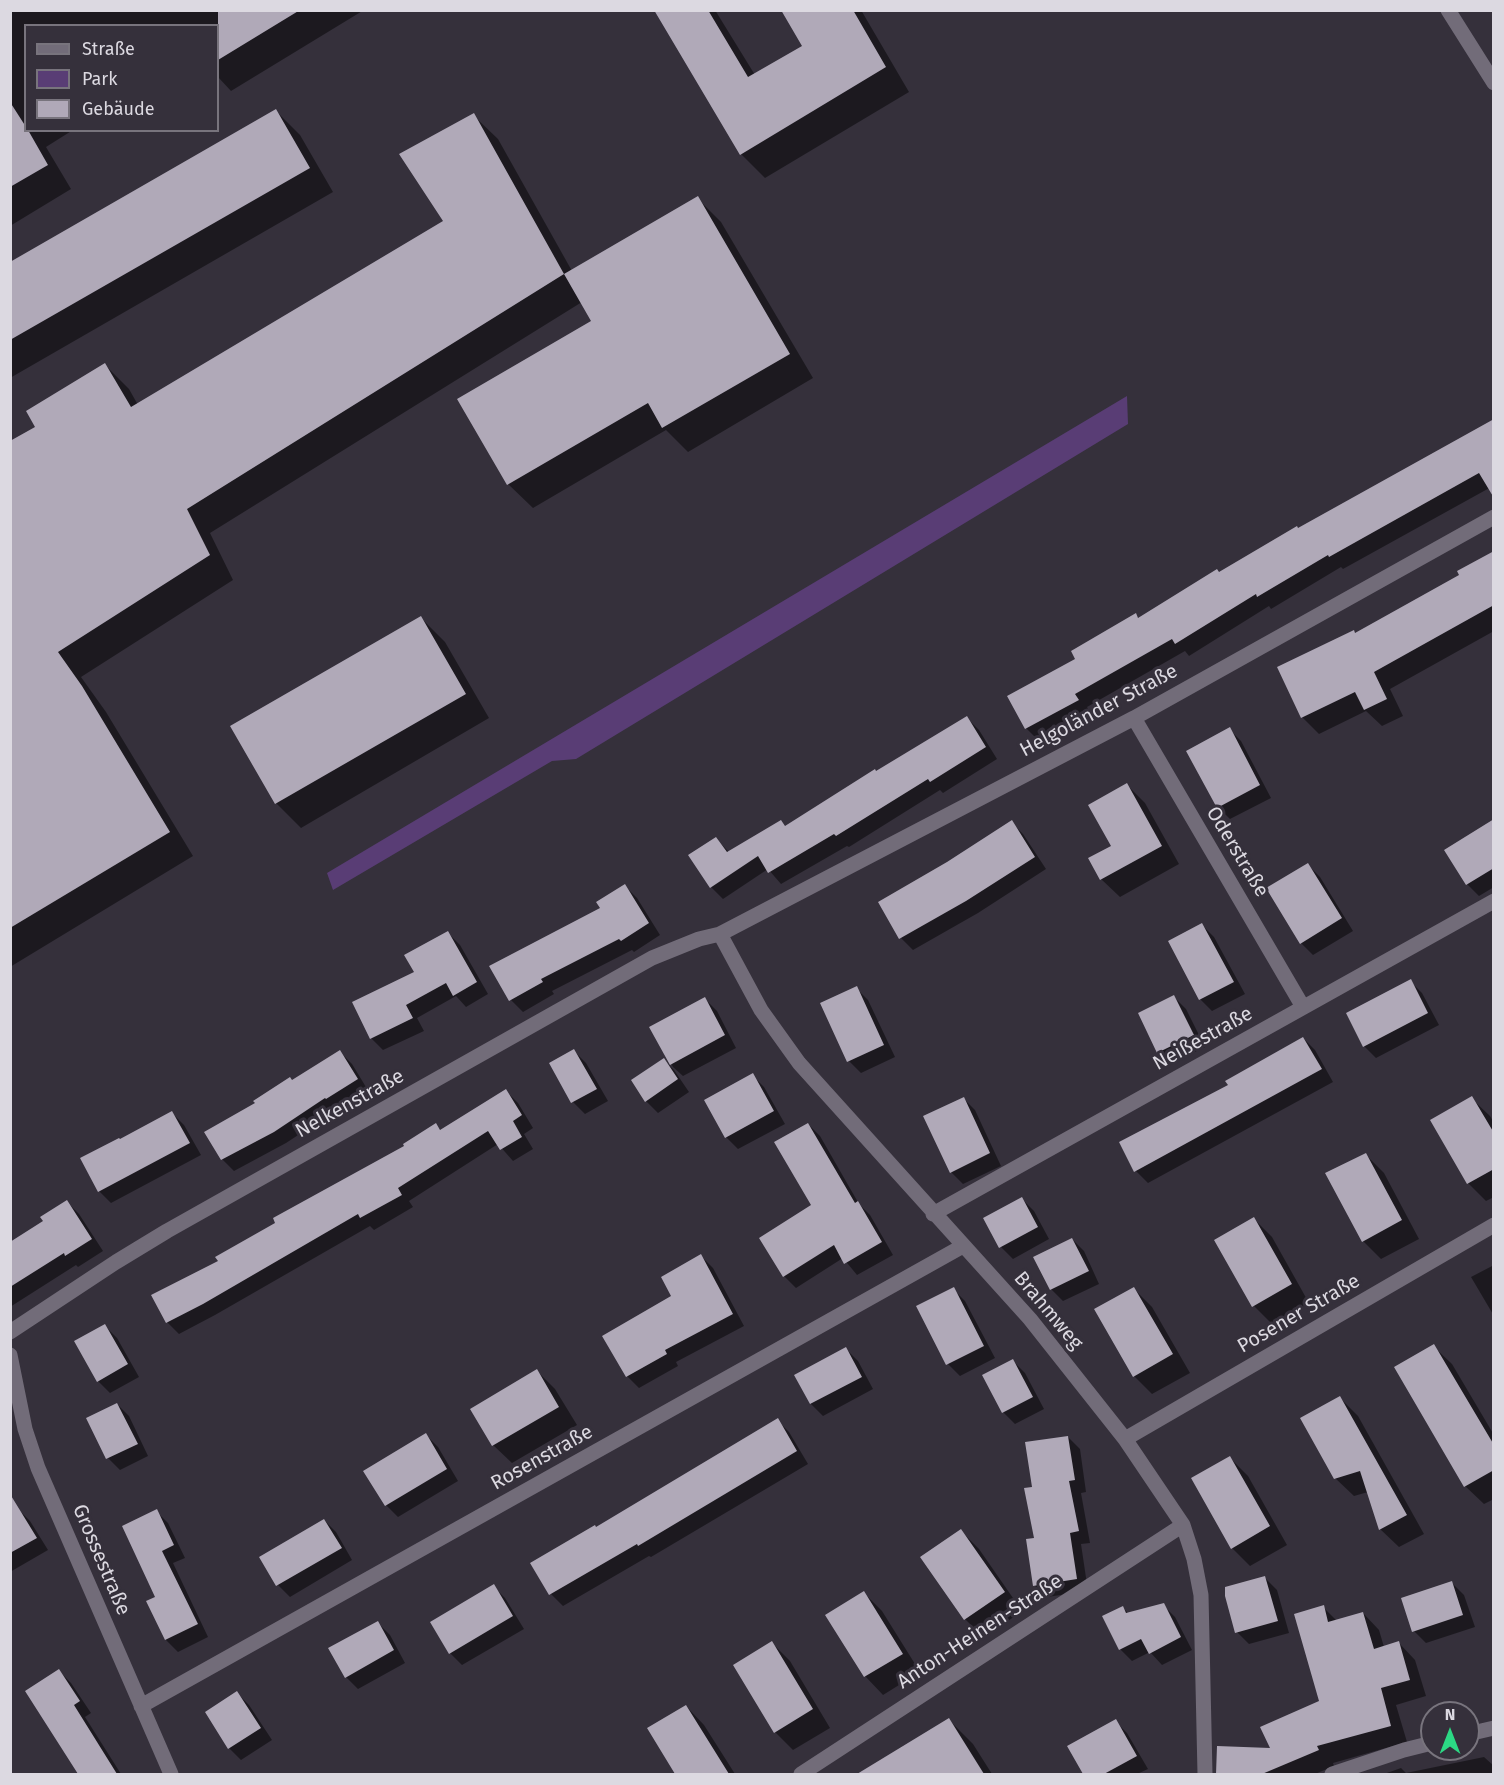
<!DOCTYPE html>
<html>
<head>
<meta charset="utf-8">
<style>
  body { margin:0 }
  #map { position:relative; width:1504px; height:1785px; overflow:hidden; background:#35303b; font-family:"Fira Sans",sans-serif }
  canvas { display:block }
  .frame { position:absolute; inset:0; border:12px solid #dcd9e1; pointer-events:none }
  .legend { position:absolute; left:24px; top:24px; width:195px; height:108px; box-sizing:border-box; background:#35303b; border:2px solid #78747d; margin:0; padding:8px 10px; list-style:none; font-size:18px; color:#dcd9e1 }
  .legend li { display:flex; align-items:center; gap:12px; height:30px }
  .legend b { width:30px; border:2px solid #78747d }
  .north { position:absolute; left:1420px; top:1701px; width:60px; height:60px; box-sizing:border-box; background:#35303b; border:2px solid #78747d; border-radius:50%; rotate:0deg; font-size:16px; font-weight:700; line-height:24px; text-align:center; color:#dcd9e1 }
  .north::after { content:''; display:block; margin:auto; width:21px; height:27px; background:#2cd884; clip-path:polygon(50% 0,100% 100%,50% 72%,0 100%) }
</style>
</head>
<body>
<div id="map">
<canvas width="1504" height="1785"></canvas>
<div class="frame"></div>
<ul class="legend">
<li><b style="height:8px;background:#726c79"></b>Straße</li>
<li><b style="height:16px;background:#593d75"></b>Park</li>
<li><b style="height:16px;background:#b0a9b8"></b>Gebäude</li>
</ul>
<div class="north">N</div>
</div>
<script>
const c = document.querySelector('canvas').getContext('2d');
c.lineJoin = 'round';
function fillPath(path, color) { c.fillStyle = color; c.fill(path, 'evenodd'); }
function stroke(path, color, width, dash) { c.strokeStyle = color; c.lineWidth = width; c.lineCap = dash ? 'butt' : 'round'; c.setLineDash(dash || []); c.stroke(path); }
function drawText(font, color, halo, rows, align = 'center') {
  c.font = font + ' "Fira Sans",sans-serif'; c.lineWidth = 6; c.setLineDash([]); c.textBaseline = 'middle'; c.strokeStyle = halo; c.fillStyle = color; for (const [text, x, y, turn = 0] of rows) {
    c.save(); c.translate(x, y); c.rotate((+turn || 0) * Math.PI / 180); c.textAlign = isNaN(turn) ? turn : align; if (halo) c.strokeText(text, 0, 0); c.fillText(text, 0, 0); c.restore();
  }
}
const green = new Path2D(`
  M1127 396 1128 424 576 759 552 761 333 890 327 873Z`);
const shadow = new Path2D(`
  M10 10H364L231 91 218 77V26H26V130H73L46 147 71 189 10 226Z
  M660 10H715L755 75 804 46 783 10H861L909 92 765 178 741 154Z
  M276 111 300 135 333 192 10 378V264Z
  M473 115 498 139 572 271 697 198 721 222 813 378 688 452 666 430 533 508 508 484 459 400 593 322 582 302 210 533 233 580 81 677 106 712 193 856 10 967V443L37 427 105 365 129 389 138 405 445 221Z
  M1494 420 1493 486 1343 569 1341 567 1271 609 1269 606 1189 656 1185 651 1087 707 1091 714 1039 741 1026 728 1009 697 1077 660 1135 615 1139 619Z
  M1494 553V631L1390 689 1403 716 1382 726 1366 711 1319 734 1302 717 1356 634 1461 576Z
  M421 618 445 642 489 718 301 828 276 803 232 726Z
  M967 718 979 730 997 759 943 793 940 790 849 847 847 846 781 884 768 869 723 899 711 887 716 839 729 852 786 827Z
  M1229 729 1241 741 1271 798 1230 819 1218 807Z
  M1127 785 1145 803 1179 864 1120 897 1101 879 1113 846Z
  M1494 821V887L1479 896 1467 884Z
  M1011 822 1023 834 1046 869 978 913 913 950 901 938Z
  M1308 865 1320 877 1353 931 1313 955 1301 943Z
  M625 886 637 898 660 935 634 952 632 950 552 991 554 994 523 1012 511 1000 491 967 602 908Z
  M1202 925 1214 937 1245 994 1212 1011 1200 999 1170 942Z
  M448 933 460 945 488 994 466 1007 456 996 417 1018 424 1031 383 1050 371 1038 416 973Z
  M1410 981 1422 993 1439 1025 1376 1058 1364 1046Z
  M856 988 868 1000 895 1057 861 1073 849 1061 822 1004Z
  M1174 997 1186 1009 1205 1047 1170 1064 1158 1052Z
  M705 999 717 1011 736 1048 683 1076 673 1067 651 1027Z
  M1303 1038 1315 1050 1333 1082 1148 1183 1136 1171 1121 1143 1230 1086Z
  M574 1051 586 1063 608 1101 585 1114 573 1102Z
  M340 1052 352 1064 369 1092 339 1110 338 1109 286 1143 234 1171 222 1159 292 1081Z
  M664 1060 674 1070 689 1092 658 1113 646 1101Z
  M752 1075 764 1087 785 1124 738 1149 726 1137Z
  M506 1091 518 1103 533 1128 524 1134 533 1149 513 1161 498 1144 409 1201 413 1207 374 1230 370 1226 215 1315 179 1334 167 1322 220 1262 406 1147 435 1125 441 1131Z
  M963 1098 975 1110 1001 1166 963 1184 951 1172Z
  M1471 1098 1490 1116 1494 1123V1197L1486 1201 1468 1183Z
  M172 1113 184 1125 201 1155 111 1203 99 1191 120 1141Z
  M808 1124 820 1136 859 1204 870 1215 893 1255 857 1275 843 1258 796 1288 784 1276 813 1206Z
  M1365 1154 1384 1173 1419 1239 1381 1259 1363 1241Z
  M1022 1199 1034 1211 1049 1239 1013 1259 1001 1247Z
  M67 1202 79 1214 103 1251 78 1267 76 1265 10 1307V1243L45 1222Z
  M1254 1219 1272 1237 1309 1303 1272 1324 1254 1306Z
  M1072 1239 1084 1251 1099 1284 1063 1301 1051 1289 1035 1257Z
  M701 1256 713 1268 744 1326 676 1362 678 1366 639 1388 627 1376 673 1296Z
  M1494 1265V1316L1471 1277Z
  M953 1289 965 1301 995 1358 960 1376 948 1364Z
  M1134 1289 1152 1307 1190 1373 1152 1394 1134 1376Z
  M105 1326 117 1338 139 1377 110 1393 98 1381 76 1342Z
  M1433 1346 1452 1364 1494 1435V1499L1484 1504 1465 1486 1396 1368Z
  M846 1349 858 1361 873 1389 823 1416 811 1404 796 1376Z
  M1013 1361 1025 1373 1044 1409 1015 1424 1003 1412Z
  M537 1371 555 1389 577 1425 512 1463 493 1445Z
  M1340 1398 1358 1416 1424 1534 1399 1547 1380 1529 1368 1492 1354 1496 1335 1478Z
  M117 1404 129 1416 148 1456 120 1470 108 1458Z
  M777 1420 789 1432 808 1464 651 1557 649 1556 563 1606 551 1594 532 1563 596 1529Z
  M426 1435 438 1447 458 1481 398 1517 386 1505Z
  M1068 1437 1080 1449 1086 1492 1081 1493 1090 1543 1081 1544 1088 1591 1047 1597 1034 1585V1488Z
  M1230 1458 1248 1476 1287 1545 1250 1566 1232 1548Z
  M18 1509 30 1521 48 1550 10 1572V1513Z
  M156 1511 168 1523 185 1558 173 1563 208 1637 178 1652 166 1640 148 1602 157 1597Z
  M324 1520 336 1532 352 1560 290 1597 278 1585 261 1558Z
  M961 1531 979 1549 1022 1611 984 1638 965 1619 922 1557Z
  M1265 1578 1277 1590 1289 1633 1249 1644 1237 1632Z
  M1452 1583 1464 1595 1475 1627 1426 1643 1414 1631Z
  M493 1586 505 1598 524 1629 462 1665 450 1653Z
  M864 1593 882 1611 920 1672 883 1695 865 1676 828 1615Z
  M1163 1605 1175 1617 1192 1650 1162 1665 1150 1652 1132 1661 1120 1649 1123 1608 1129 1614Z
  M1323 1607 1337 1621 1363 1613 1379 1630 1384 1647 1399 1643 1415 1660 1426 1696 1396 1705 1407 1742 1333 1763 1334 1766 1315 1774H1218V1747L1272 1750 1320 1702Z
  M378 1623 390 1635 405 1663 358 1689 346 1677Z
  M772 1643 790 1661 830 1728 793 1750 775 1732Z
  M59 1671 71 1683 91 1713 85 1717 121 1774H79L27 1692Z
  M237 1693 249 1705 272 1740 241 1760 229 1748Z
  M686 1706 704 1725 735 1774H676L649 1729Z
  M949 1720 973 1744 992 1774H860Z
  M1115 1721 1127 1733 1148 1769 1137 1774H1084L1069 1747Z
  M1484 1757 1494 1766V1774H1384L1401 1768 1406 1773Z`);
const building = new Path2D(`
  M218 10H300L218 60Z
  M654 10H708L748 77 802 46 781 10H853L886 67 740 155Z
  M10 102 26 127V130H28L48 165 10 187Z
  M276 109 310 168 10 340V262Z
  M474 113 564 274 187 509 210 555 58 652 82 686 170 832 10 928V441L35 427 26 411 105 363 131 407 443 221 399 154Z
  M698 196 790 354 662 428 648 403 507 485 457 399 591 321 564 274Z
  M1494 419V498L1479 473 1329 557 1328 555 1257 597 1256 594 1175 644 1172 639 1075 694 1079 700 1025 729 1007 696 1075 659 1071 651 1136 613 1138 618 1217 569 1219 572 1297 526 1298 528Z
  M1494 551V605L1374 672 1387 699 1364 710 1355 692 1301 718 1277 667 1354 630 1355 633 1459 575 1457 571Z
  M421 616 466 694 275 804 230 726Z
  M967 716 986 747 930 782 928 779 836 836 834 834 768 873 758 856 710 888 688 855 716 837 727 852 781 820 785 826 875 769 876 771Z
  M1230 727 1260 785 1217 808 1186 751Z
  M1127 783 1162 846 1100 880 1088 858 1111 846 1088 805Z
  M1494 819V868L1466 885 1444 850Z
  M1012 820 1035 857 966 901 899 939 878 902 947 862Z
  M1308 863 1342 918 1300 944 1266 888Z
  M625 884 649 923 621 941 619 939 541 979 543 982 509 1001 489 966 600 908 596 902Z
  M1202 923 1234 982 1199 1000 1168 941Z
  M448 931 477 982 453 996 446 983 406 1005 413 1018 370 1039 352 1002 414 972 404 955Z
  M1411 979 1428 1013 1363 1047 1346 1013Z
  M857 986 884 1045 847 1062 820 1003Z
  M1174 995 1194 1035 1157 1053 1138 1013Z
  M705 997 725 1035 670 1065 649 1027Z
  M1303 1037 1322 1069 1134 1172 1119 1142 1228 1085 1225 1081Z
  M574 1049 597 1089 571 1103 549 1063Z
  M340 1050 358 1079 326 1099 325 1098 274 1132 221 1160 204 1132 255 1103 253 1101 290 1077 292 1080Z
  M664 1058 678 1079 645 1102 631 1080Z
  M753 1073 774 1111 725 1138 704 1100Z
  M506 1089 522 1115 513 1121 522 1137 500 1150 488 1131 398 1188 402 1195 360 1218 358 1214 203 1304 166 1323 151 1295 218 1261 215 1257 275 1223 273 1218 404 1146 403 1144 436 1123 440 1130Z
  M1472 1096 1494 1133V1169L1467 1184 1430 1120Z
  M964 1097 990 1153 950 1173 923 1116Z
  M172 1111 190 1143 98 1192 80 1158 119 1138 120 1139Z
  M808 1123 855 1203 858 1201 882 1242 844 1264 834 1245 783 1277 759 1238 811 1205 774 1142Z
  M1366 1153 1402 1220 1362 1242 1325 1173Z
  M1022 1197 1038 1227 999 1248 983 1218Z
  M67 1200 92 1239 65 1256 64 1253 10 1287V1242L43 1221 40 1217Z
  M1254 1217 1292 1284 1252 1307 1214 1240Z
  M1072 1238 1089 1271 1050 1290 1033 1257Z
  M701 1254 733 1314 665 1350 667 1354 626 1377 602 1336 671 1296 661 1277Z
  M954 1287 984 1346 946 1365 916 1306Z
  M1134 1287 1173 1354 1133 1377 1094 1309Z
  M105 1324 128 1364 97 1382 74 1341Z
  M1434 1344 1494 1445V1470L1464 1487 1394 1367Z
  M846 1347 862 1377 810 1404 794 1375Z
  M1013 1359 1033 1397 1002 1413 982 1375Z
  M537 1369 559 1407 492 1446 470 1409Z
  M1340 1396 1407 1515 1379 1530 1360 1471 1334 1479 1300 1418Z
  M117 1403 138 1444 106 1459 86 1418Z
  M778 1418 797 1451 638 1546 637 1544 549 1595 530 1563 595 1525 596 1527Z
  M426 1433 447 1469 385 1506 363 1471Z
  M1068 1436 1075 1480 1069 1481 1079 1531 1070 1533 1077 1579 1033 1586 1026 1539 1034 1538 1024 1488 1032 1487 1025 1442Z
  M1230 1456 1270 1526 1231 1549 1191 1478Z
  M10 1494 37 1538 10 1553Z
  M157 1509 174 1545 162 1551 198 1624 165 1640 146 1601 155 1597 122 1526Z
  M324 1519 342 1548 276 1586 259 1557Z
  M961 1529 1005 1592 964 1620 920 1557Z
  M1265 1576 1278 1621 1235 1633 1225 1596V1587Z
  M1452 1581 1463 1615 1412 1632 1401 1598Z
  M494 1584 513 1616 449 1654 430 1622Z
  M864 1591 903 1654 864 1677 825 1615Z
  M1164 1603 1181 1637 1149 1654 1141 1639 1119 1650 1102 1616 1123 1606 1126 1613Z
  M1324 1605 1328 1622 1363 1612 1374 1649 1399 1641 1410 1680 1381 1688 1391 1726 1317 1746 1319 1750 1262 1774H1216L1217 1746 1270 1748 1260 1727 1319 1701 1294 1614Z
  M378 1621 394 1650 345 1678 328 1648Z
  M772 1641 813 1709 774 1733 733 1665Z
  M59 1669 80 1701 74 1705 117 1774H78L25 1691Z
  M237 1691 261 1728 228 1749 205 1712Z
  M686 1705 729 1774H675L647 1728Z
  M949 1718 984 1774H857Z
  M1116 1719 1137 1756 1104 1774H1083L1067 1746Z`);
const minor = new Path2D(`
  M1448 10 1494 83
  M1134 718 1303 1007
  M720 934 761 1010 799 1063 1030 1319 1125 1439 1183 1525 1194 1559 1201 1595 1205 1774
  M933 1214 1494 901
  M10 1332 116 1262 167 1231 652 958 699 939 720 934 1134 718 1494 517
  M10 1355 25 1429 38 1468 171 1774
  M1125 1439 1494 1225
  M141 1706 963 1246
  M1468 1734 1494 1728
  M801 1774 1183 1525
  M1332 1774 1404 1750 1432 1743`);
const streetNames = [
  ["Helgoländer Straße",1099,711,-28],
  ["Oderstraße",1237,852,59],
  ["Neißestraße",1203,1039,-29],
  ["Nelkenstraße",350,1104,-29],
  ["Brahmweg",1048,1311,50],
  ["Posener Straße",1299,1314,-30],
  ["Rosenstraße",542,1458,-29],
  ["Grossestraße",101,1560,67],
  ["Anton-Heinen-Straße",980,1632,-33]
];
fillPath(green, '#593d75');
fillPath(shadow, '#0007');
fillPath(building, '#b0a9b8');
stroke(minor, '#726c79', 15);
drawText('20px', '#dcd9e1', '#35303b', streetNames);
</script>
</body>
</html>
